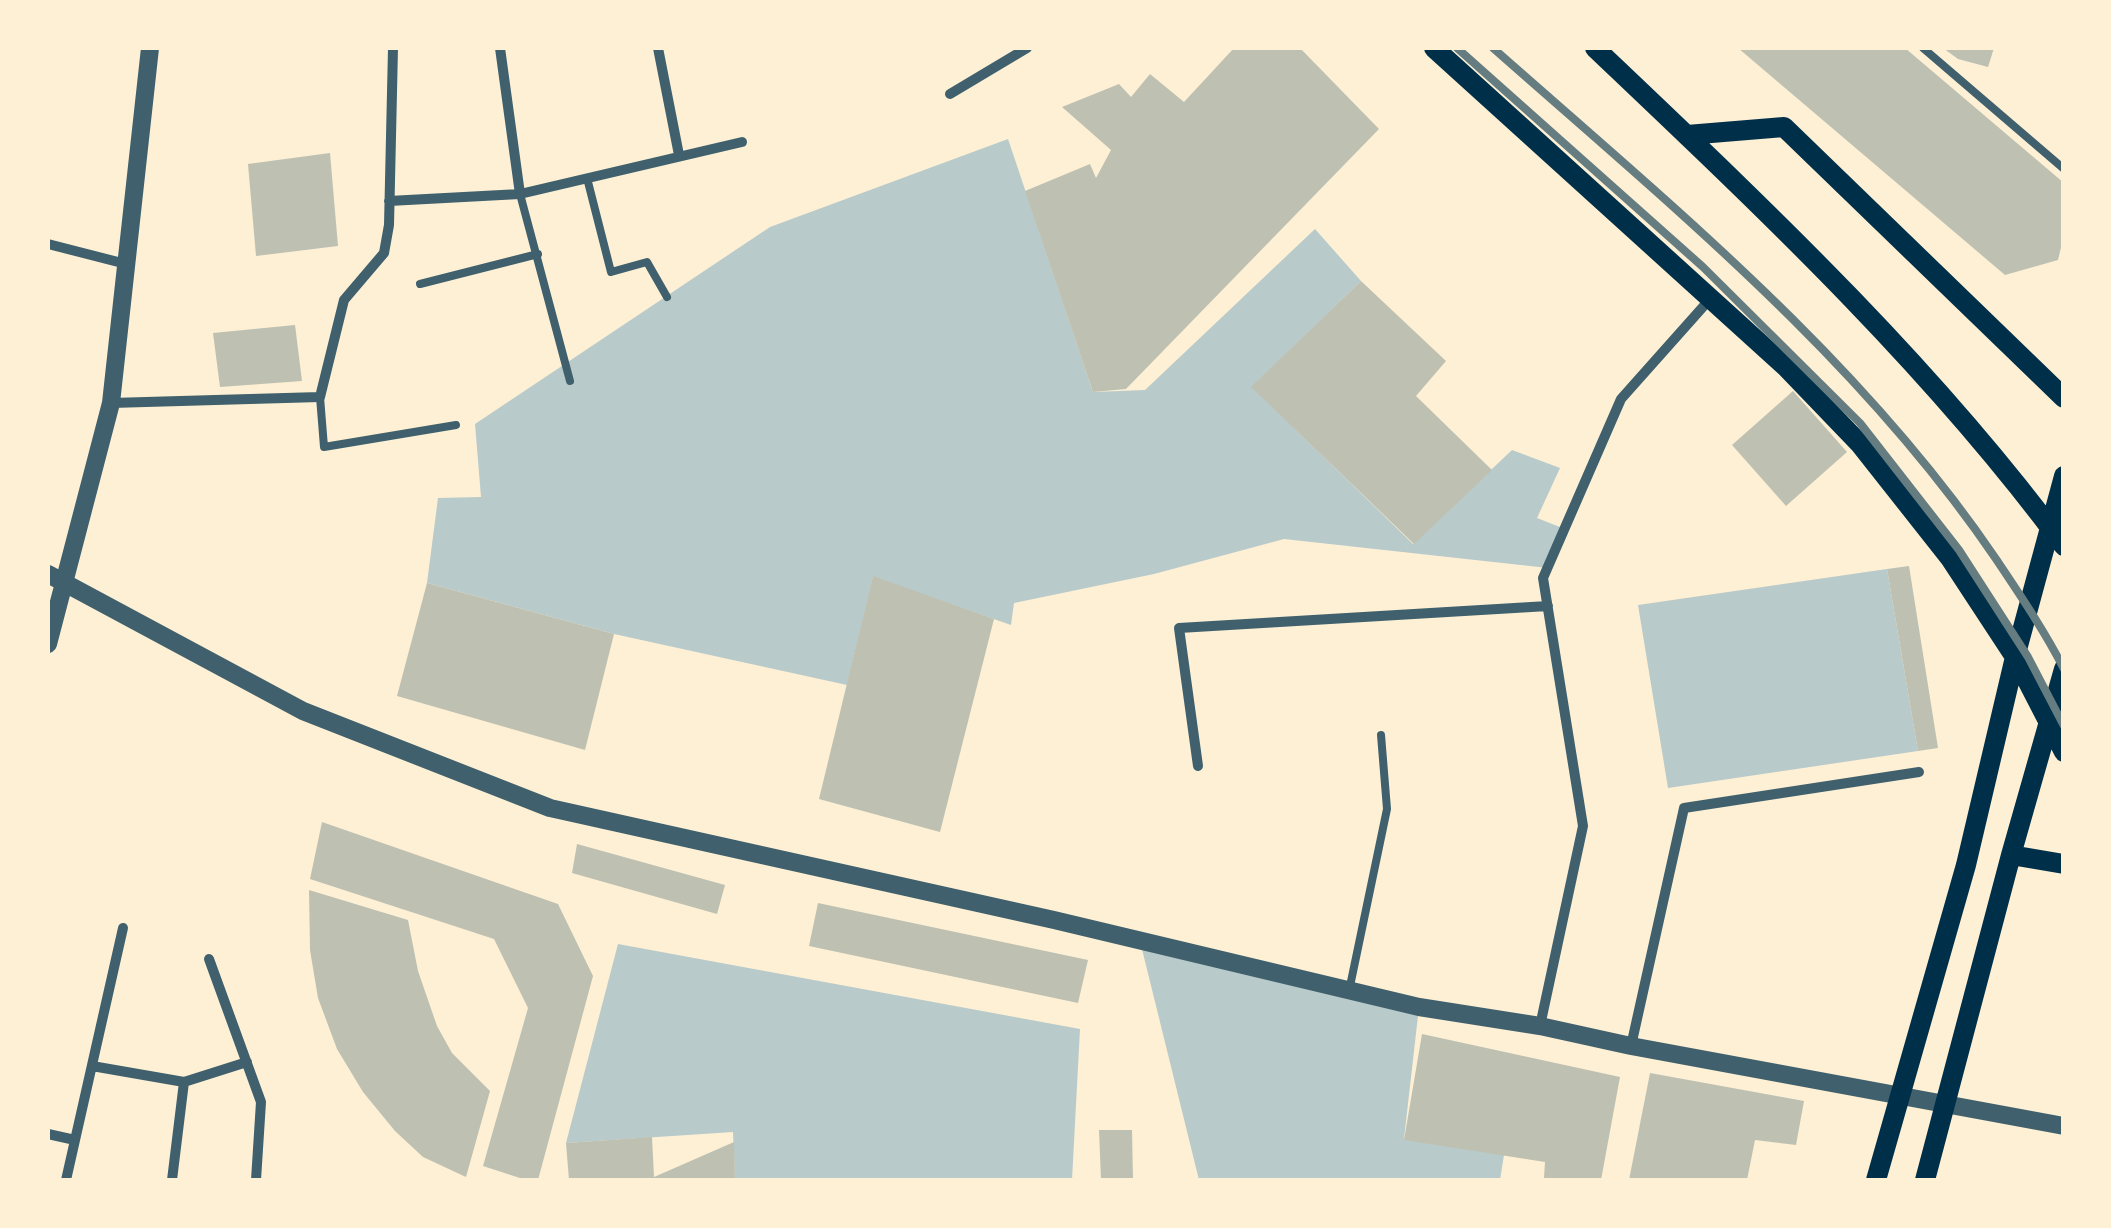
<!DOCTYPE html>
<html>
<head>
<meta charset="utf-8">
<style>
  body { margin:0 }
  #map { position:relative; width:2111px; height:1228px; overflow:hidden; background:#fdf0d5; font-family:"Fira Sans",sans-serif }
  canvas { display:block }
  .frame { position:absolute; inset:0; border:50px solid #fdf0d5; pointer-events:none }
</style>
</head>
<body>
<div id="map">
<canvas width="2111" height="1228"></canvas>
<div class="frame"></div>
</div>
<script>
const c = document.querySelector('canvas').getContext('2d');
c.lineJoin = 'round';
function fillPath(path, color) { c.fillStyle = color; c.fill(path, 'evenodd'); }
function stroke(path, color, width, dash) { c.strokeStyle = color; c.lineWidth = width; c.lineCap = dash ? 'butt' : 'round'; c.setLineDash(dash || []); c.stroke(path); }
const green = new Path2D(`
  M1008 139 1093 392 1145 390 1315 229 1361 281 1252 387 1413 544 1512 450 1560 468 1537 518 1565 529 1548 568 1284 539 1154 574 1014 603 1011 625 873 577 847 685 614 634 427 583 438 498 481 497 475 424 770 227Z
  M1887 569 1918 751 1668 788 1638 605Z
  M1140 941 1419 1007 1404 1139 1504 1155 1500 1180H1199Z
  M618 944 1080 1029 1072 1180H735L733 1132 566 1143Z`);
const building = new Path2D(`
  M1234 48H1300L1379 129 1126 389 1093 392 1025 191 1090 164 1096 178 1111 150 1062 107 1119 84 1131 97 1150 74 1184 102Z
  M1738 48H1905L2064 183V235L2058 260 2005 275Z
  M1943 48H1994L1988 67 1958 59Z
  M330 153 338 246 256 256 248 164Z
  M1361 281 1446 361 1416 396 1492 470 1414 544 1251 387Z
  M295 325 302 381 220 387 213 333Z
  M1793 391 1847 452 1786 506 1732 445Z
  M1909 566 1938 748 1918 751 1887 569Z
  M873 576 994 619 940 832 819 799Z
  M427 583 614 634 585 750 397 696Z
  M322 822 558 904 593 976 538 1180H526L483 1166 528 1008 494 939 310 879Z
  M577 844 725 885 717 914 572 873Z
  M309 890 408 920 418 971 437 1026 452 1053 490 1091 466 1177 423 1157 395 1131 363 1092 337 1049 318 998 310 950Z
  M818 903 1088 960 1078 1003 809 946Z
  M1422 1034 1620 1077 1601 1180 1544 1178 1545 1162 1404 1140Z
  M1650 1073 1804 1101 1796 1145 1755 1140 1747 1180H1629Z
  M1099 1130H1132L1133 1180H1101Z
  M652 1137 654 1177 734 1142 735 1180H569L566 1143Z`);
const service = new Path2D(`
  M1923 48 2064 169
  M587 178 611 272 647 262 667 297
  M520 194 570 381
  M420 284 538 254
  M320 397 324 447 456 425
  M1349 991 1387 809 1381 735`);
const minor = new Path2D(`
  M500 48 520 194
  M658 48 679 155
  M950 94 1027 48
  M389 201 520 194 742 142
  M48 244 126 264
  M111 403 320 397 344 300 384 253 389 225 393 48
  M1198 766 1179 628 1548 606
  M209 959 261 1102 256 1180
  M1540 1026 1583 826 1543 578 1621 399 1710 299
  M1631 1046 1684 808 1919 772
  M92 1066 184 1082 247 1062
  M48 1134 75 1140
  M66 1180 123 928
  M172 1180 184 1082`);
const tertiary = new Path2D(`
  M48 574 303 711 550 808 1054 920 1419 1007 1540 1026 1631 1046 2064 1126
  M48 644 111 403 150 48`);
const secondary = new Path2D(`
  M1434 48 1786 367 1860 444 1950 558 2015 657 2064 752
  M1595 48C1760 205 1928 362 2064 546
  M1687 135 1784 127 2064 398
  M2011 855 2064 864
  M1876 1180 1966 865 2015 657 2064 476
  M1925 1180 2011 855 2064 669`);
const rail = new Path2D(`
  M1457 48 1703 267 1860 423 1959 550 2028 657 2064 726
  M1493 48C1672 206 1861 360 1996 559 2020 595 2044 630 2064 669`);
fillPath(green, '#b9caca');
fillPath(building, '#bec0b2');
stroke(service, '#3f606c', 8);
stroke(minor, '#3f606c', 10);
stroke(tertiary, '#3f606c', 18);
stroke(secondary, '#003049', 20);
stroke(rail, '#657d81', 8);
</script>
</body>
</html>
